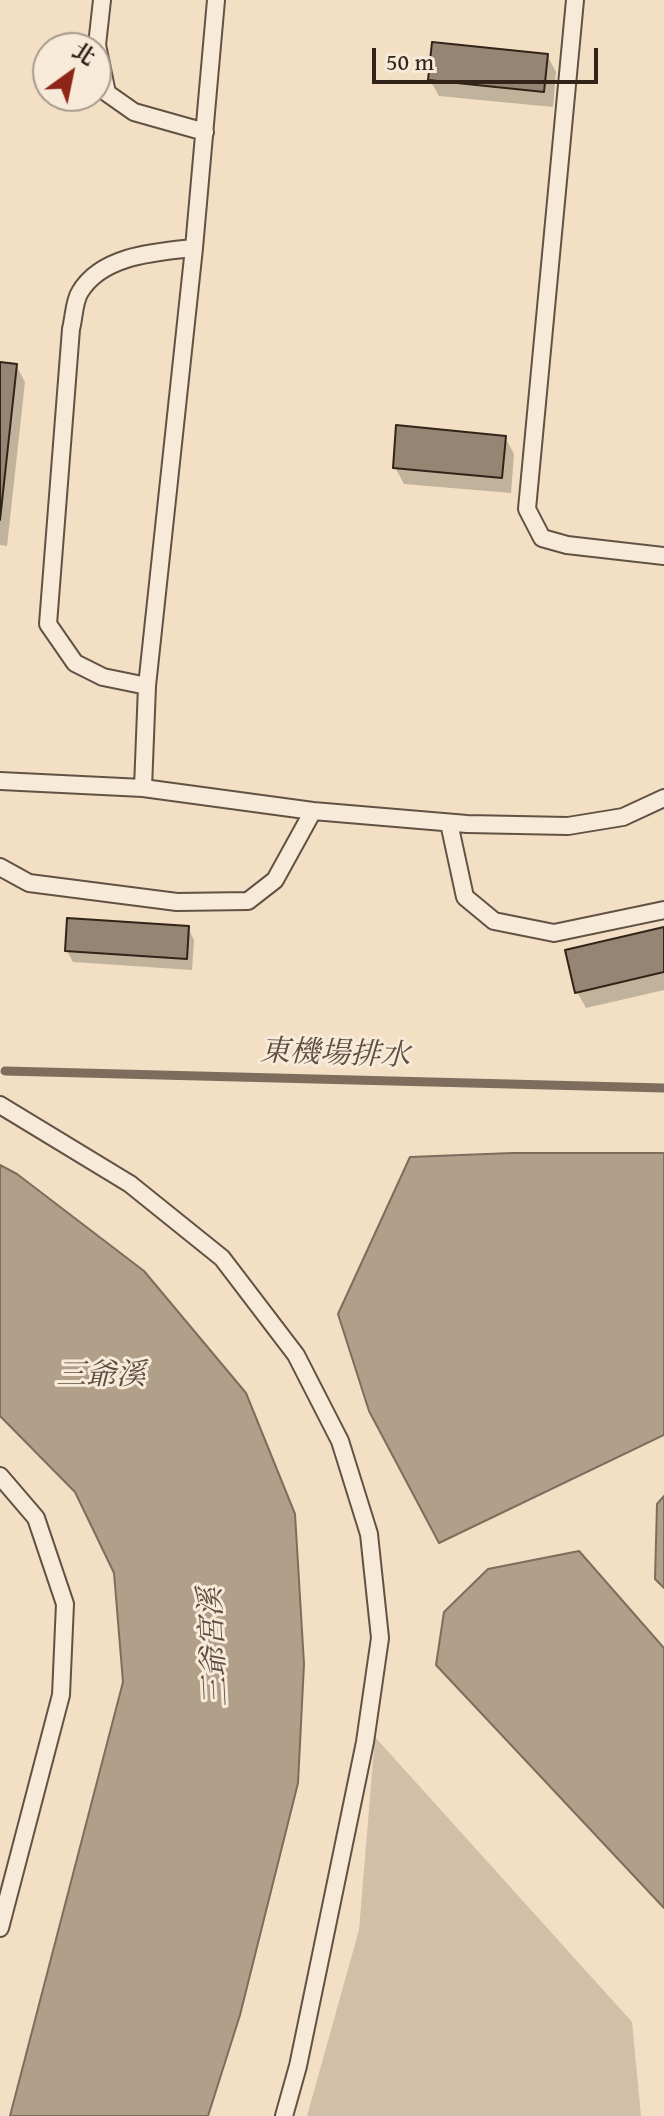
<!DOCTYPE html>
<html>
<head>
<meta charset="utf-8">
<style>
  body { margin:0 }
  #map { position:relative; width:664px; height:2116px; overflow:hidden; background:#f2dfc4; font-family:"Gentium Book Plus","Noto Serif TC",serif }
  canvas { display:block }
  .north { position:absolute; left:32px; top:32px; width:80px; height:80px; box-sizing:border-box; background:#f7ead9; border:2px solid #a89a8c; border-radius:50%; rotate:33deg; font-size:22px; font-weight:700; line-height:32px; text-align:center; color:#322319 }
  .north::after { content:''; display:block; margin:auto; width:28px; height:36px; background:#8f2418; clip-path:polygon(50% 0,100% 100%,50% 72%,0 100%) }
  .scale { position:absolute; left:372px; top:48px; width:226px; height:36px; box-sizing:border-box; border:4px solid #322319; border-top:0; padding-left:10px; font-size:24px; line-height:28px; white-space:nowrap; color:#322319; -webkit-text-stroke:6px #f7ead9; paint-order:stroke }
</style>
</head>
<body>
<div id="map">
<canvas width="664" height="2116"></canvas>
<div class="north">北</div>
<div class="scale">50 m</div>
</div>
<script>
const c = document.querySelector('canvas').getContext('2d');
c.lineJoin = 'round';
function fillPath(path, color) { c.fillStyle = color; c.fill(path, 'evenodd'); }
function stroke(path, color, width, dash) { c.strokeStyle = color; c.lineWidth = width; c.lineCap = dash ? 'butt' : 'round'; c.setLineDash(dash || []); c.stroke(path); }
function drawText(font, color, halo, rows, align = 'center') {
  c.font = font + ' "Gentium Book Plus","Noto Serif TC",serif'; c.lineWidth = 6; c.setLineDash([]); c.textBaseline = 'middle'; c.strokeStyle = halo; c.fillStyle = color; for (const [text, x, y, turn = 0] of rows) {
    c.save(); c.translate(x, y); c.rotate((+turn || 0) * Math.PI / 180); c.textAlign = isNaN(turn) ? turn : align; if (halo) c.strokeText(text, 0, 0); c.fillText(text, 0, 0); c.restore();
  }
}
const green = new Path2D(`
  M375 1737 632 2022 641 2116H307L359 1930Z`);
const water = new Path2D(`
  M512 1153H664V1435L439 1543 369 1411 338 1314 410 1157Z
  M0 1165 17 1174 144 1271 246 1393 295 1514 304 1664 298 1783 240 2015 208 2116H10L123 1682 114 1573 75 1492 0 1416Z
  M664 1496V1588L655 1579 657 1504Z
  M579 1551 664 1648V1908L436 1665 444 1612 488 1569Z`);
const shadow = new Path2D(`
  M547 55 556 72 553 107 439 96 430 80Z
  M0 364 16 365 25 382 7 546 0 545Z
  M505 437 514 454 511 493 404 484 395 467Z
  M188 928 194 940 192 970 73 962 67 951Z
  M664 929V990L586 1008 577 992Z`);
const stream = new Path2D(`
  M5 1071 664 1088`);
const building = new Path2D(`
  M432 42 548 54 544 92 428 80Z
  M0 362 17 364 0 520Z
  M396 425 506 436 502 478 393 468Z
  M67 918 189 926 187 959 65 951Z
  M664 927V972L575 993 565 950Z`);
const service = new Path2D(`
  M102 0 97 45 107 93 134 112 205 132
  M575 0 527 509 542 538 567 545 664 556
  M147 686 103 677 75 663 48 624 71 329C74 318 74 301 80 292 102 255 156 252 194 248
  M0 781 143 788 313 811 467 824 568 826 623 817 664 798
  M143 788 147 686 194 248 216 0
  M449 823 465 897 494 921 554 933 664 910
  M0 867 29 883 177 902 248 901 275 880 313 811
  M0 1105 130 1184 222 1258 296 1355 340 1441 369 1534 380 1638 365 1742 298 2066 284 2116
  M0 1476 36 1518 65 1604 61 1695 0 1928`);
const waterNames = [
  ["東機場排水",335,1055,2],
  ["三爺溪",101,1376],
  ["三爺宮溪",215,1647,-93]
];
fillPath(green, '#d1bfa7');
fillPath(water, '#b19f8a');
stroke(water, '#7e6d5d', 2);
fillPath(shadow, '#0003');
stroke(stream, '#7e6d5d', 9);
fillPath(building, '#968572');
stroke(building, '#322319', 2);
stroke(service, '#625244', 20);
stroke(service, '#f7ead9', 16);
drawText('italic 30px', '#5e4e41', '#f7ead9', waterNames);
</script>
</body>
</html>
